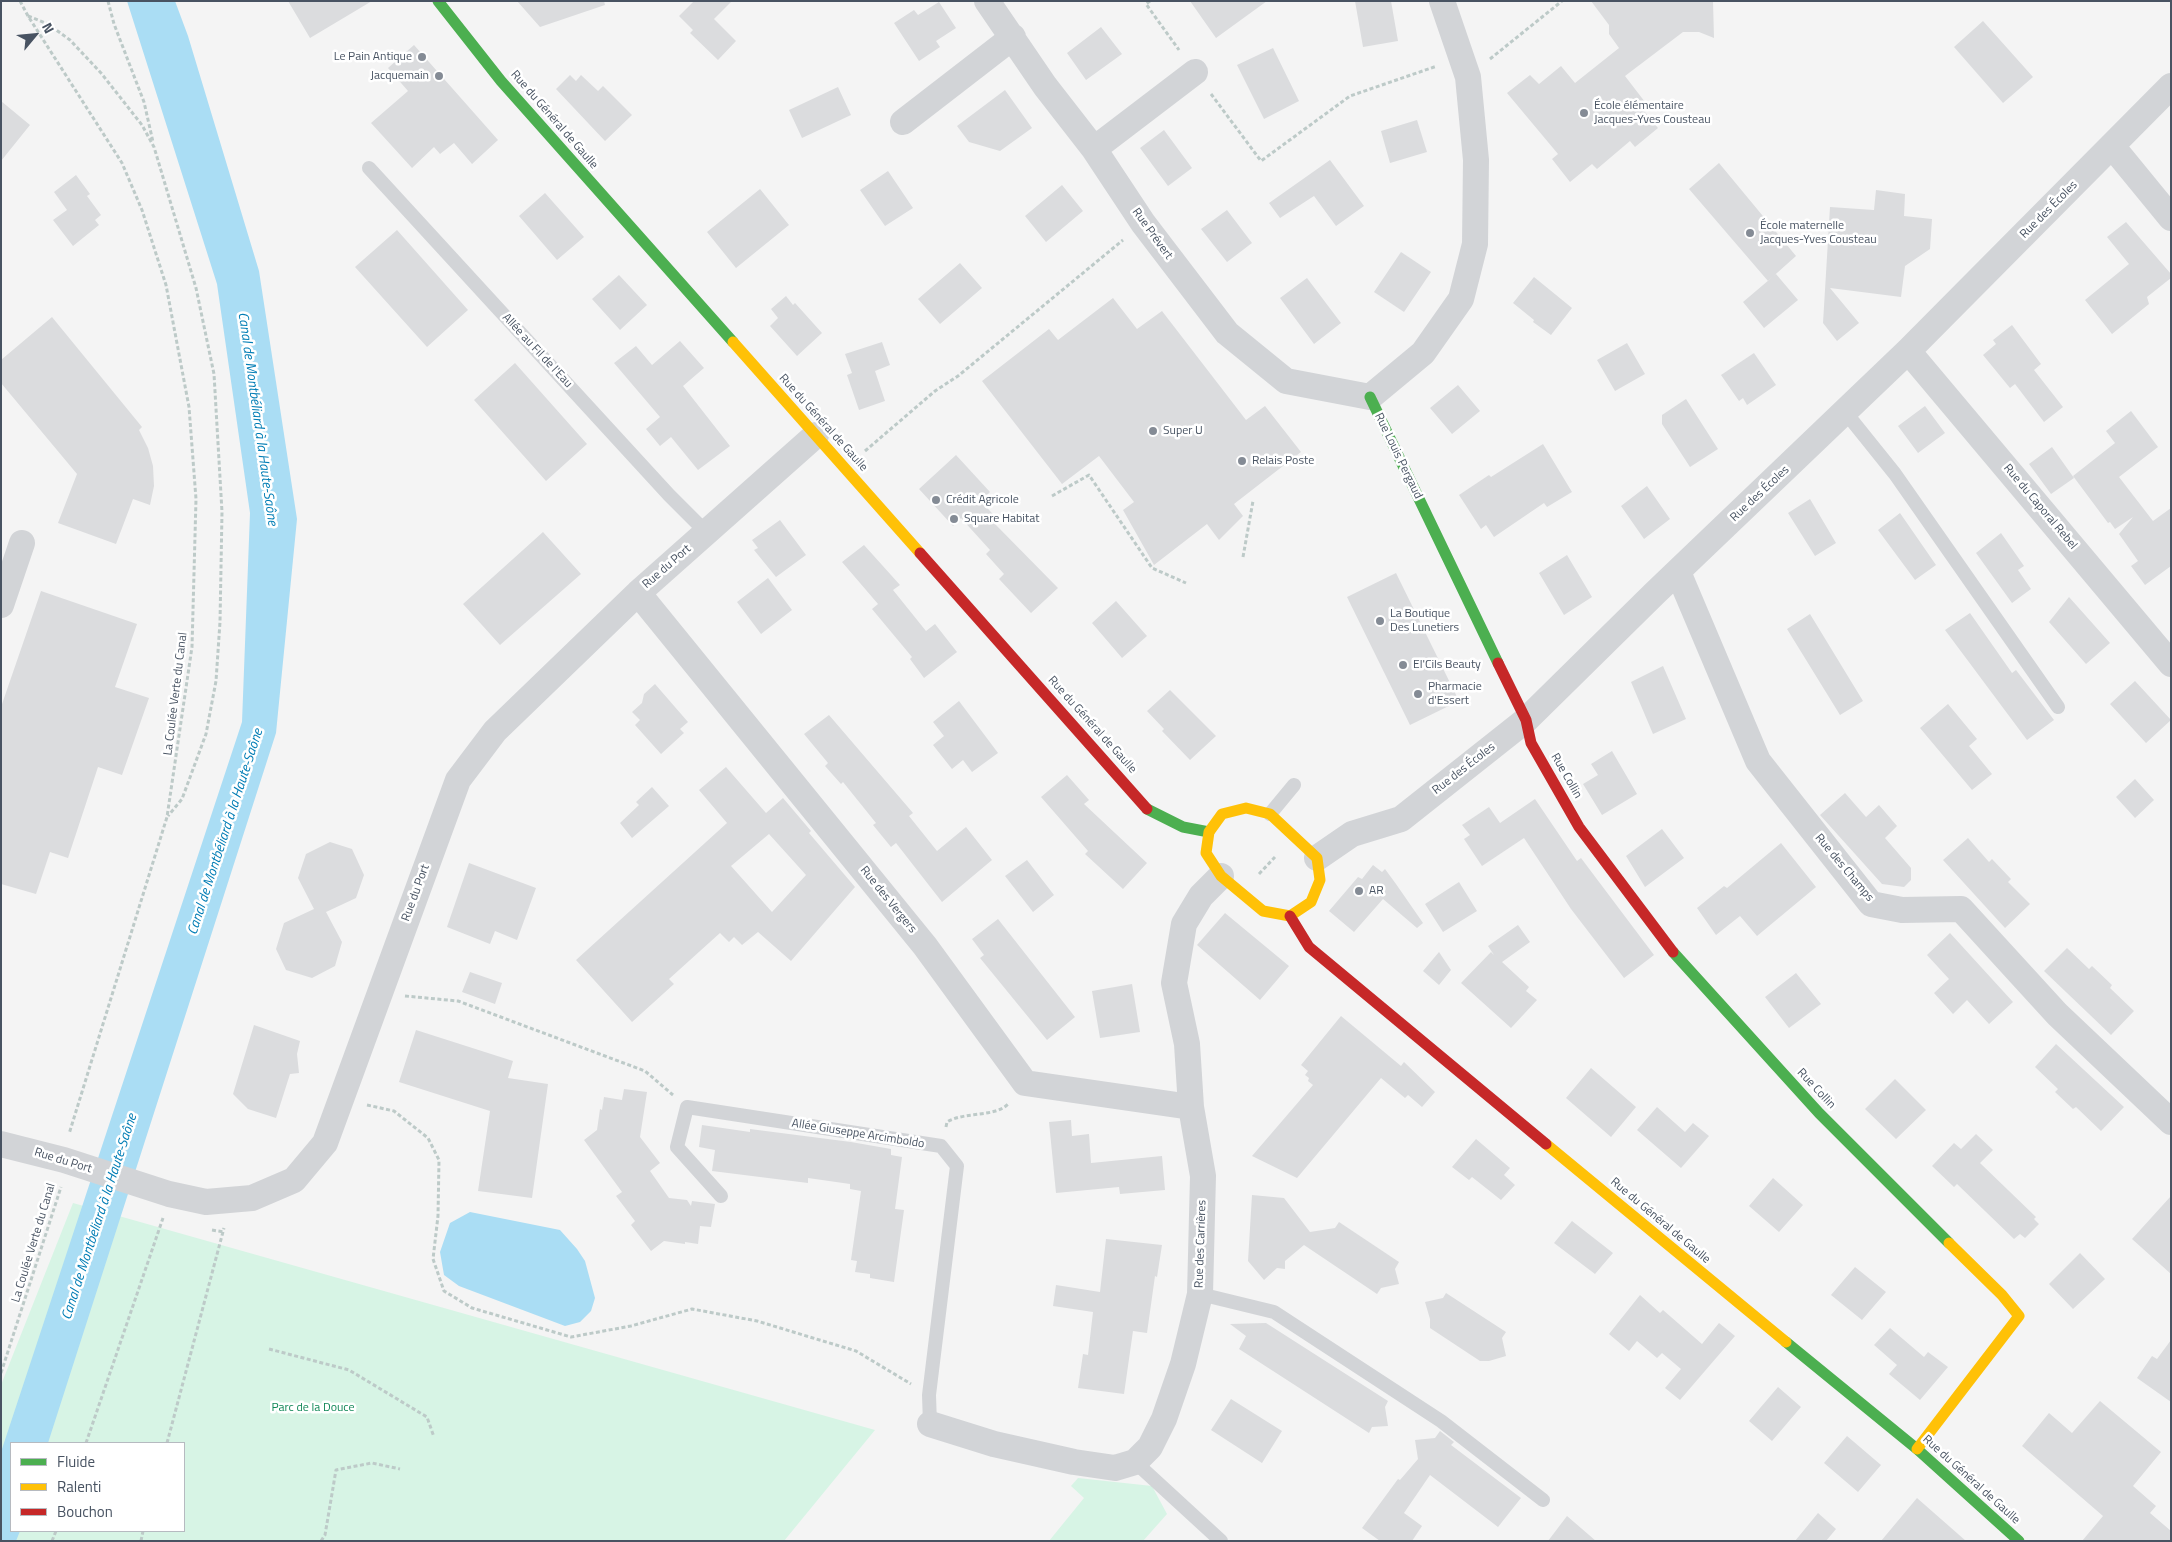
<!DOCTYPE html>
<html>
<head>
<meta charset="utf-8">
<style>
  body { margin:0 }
  #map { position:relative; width:2172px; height:1542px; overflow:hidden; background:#f4f4f4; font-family:"Titillium Web",sans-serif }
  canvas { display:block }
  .frame { position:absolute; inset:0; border:2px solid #485362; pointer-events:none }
  .legend { position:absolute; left:10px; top:1442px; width:175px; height:90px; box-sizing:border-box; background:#fff; border:1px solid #b6bac0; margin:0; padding:6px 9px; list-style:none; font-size:15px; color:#485362 }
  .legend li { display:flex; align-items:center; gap:10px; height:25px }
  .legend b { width:25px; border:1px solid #b6bac0 }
  .north { position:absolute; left:10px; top:10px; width:50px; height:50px; -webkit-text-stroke:4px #fff; paint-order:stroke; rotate:62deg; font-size:14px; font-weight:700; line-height:20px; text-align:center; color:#485362 }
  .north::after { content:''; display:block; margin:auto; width:18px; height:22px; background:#485362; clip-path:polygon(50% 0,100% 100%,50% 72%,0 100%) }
</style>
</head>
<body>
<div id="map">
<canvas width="2172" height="1542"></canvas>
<div class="frame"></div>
<ul class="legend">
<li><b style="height:6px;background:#4caf50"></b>Fluide</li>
<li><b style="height:6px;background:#ffc107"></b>Ralenti</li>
<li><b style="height:6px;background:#c62828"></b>Bouchon</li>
</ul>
<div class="north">N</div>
</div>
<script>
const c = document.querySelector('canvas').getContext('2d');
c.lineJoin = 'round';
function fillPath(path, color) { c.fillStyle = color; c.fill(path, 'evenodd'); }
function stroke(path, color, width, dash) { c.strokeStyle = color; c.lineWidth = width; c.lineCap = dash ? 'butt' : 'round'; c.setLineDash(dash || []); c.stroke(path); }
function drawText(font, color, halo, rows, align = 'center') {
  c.font = font + ' "Titillium Web",sans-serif'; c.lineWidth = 5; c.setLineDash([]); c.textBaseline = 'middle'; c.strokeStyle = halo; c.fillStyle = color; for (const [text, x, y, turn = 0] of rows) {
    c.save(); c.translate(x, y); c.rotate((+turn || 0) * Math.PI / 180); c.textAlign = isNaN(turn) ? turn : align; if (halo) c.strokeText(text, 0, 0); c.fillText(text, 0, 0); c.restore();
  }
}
const green = new Path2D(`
  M73 1203 875 1430 784 1541H1V1385ZM11 1443H184V1531H11Z
  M1078 1478 1152 1486 1167 1514 1143 1541H1049L1084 1498 1071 1486Z`);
const water = new Path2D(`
  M127 1H175L188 36 259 271 297 519 276 733 48 1443H11V1531H20L16 1541H1V1452L242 722 250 513 217 284Z
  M470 1212 560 1230 577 1249 585 1261 595 1298 591 1311 580 1322 565 1326 459 1286 444 1275 440 1252 450 1223Z`);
const building = new Path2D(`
  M288 1H372L310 38Z
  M517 1H604L605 5 540 27Z
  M694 1H732L714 19 736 41 718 60 690 33 693 30 679 16Z
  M1190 1H1267L1216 38Z
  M1355 1H1391L1398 41 1363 47Z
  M1591 1H1713L1714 38 1699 32H1683L1625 76 1645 102 1640 106 1658 128 1635 147 1630 141 1597 169 1592 164 1570 182 1552 159 1558 154 1507 93 1530 75 1539 84 1561 66 1575 83 1619 48 1609 34V25Z
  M939 2 956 28 936 41 940 47 919 61 894 23 914 10 918 15Z
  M1983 21 2033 77 2003 103 1954 47Z
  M1101 27 1122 54 1086 80 1067 53Z
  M414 45 498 140 472 164 454 143 440 154 434 147 412 168 371 123 408 91 388 68Z
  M1273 48 1299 101 1264 119 1237 65Z
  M570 75 576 81 581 75 598 91 603 86 632 115 605 141 556 89Z
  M838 87 851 115 802 138 789 110Z
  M1005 90 1032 128 1000 151 969 142 957 126Z
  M1 101 30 125 1 161Z
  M1417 120 1427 152 1390 163 1381 131Z
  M1164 130 1192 168 1168 186 1140 148Z
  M1330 160 1364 206 1336 226 1314 196 1280 218 1269 203Z
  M1719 163 1796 256 1768 281 1689 189Z
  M888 171 913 208 885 226 860 190Z
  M76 175 90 194 87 196 101 215 95 220 99 225 73 246 53 220 67 210 54 192Z
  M1062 185 1083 211 1046 242 1025 216Z
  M760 189 789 225 736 268 707 232Z
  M1876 190 1905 194 1904 216 1932 219 1930 249 1905 266 1901 297 1830 288 1859 323 1837 341 1823 323 1830 207 1874 210Z
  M545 193 584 237 557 260 519 216Z
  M1227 210 1252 243 1227 262 1201 229Z
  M2126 222 2171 274V278L2147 297 2149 304 2112 334 2085 300 2129 264 2107 237Z
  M397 230 468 310 427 347 355 267Z
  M1401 252 1431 272 1404 312 1374 292Z
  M960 263 982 288 940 324 918 299Z
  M1776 274 1798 300 1764 328 1743 302Z
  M619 275 647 305 620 330 592 299Z
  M1534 277 1572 308 1551 335 1533 322 1534 320 1513 303Z
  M1307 278 1341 323 1314 344 1280 298Z
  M786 296 793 305 795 303 822 333 797 356 770 326 778 318 771 309Z
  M1113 298 1137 329 1162 311 1246 420 1265 406 1301 452 1234 504 1243 516 1219 540 1207 524 1154 565 1123 510 1134 502 1099 456 1062 484 982 381 1049 329 1058 340Z
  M52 317 142 427 139 430 148 448 153 466 154 486 150 505 133 499 116 544 58 523 77 474 1 383V360Z
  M2012 325 2041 364 2034 370 2063 407 2044 422 2015 384 2010 388 1983 355 1996 344 1993 340Z
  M680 341 704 368 683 386 730 446 698 470 671 437 660 446 646 429 660 417 614 363 636 346 652 365Z
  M882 342 890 365 875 371 885 401 859 410 847 375 852 373 845 354Z
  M1627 343 1645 374 1615 391 1597 360Z
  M1754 353 1776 385 1747 405 1743 398 1739 401 1721 375Z
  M515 363 587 444 546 481 474 400Z
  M1458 385 1480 411 1452 434 1430 408Z
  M1686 399 1718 449 1690 467 1662 424V415Z
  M1925 406 1945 433 1918 453 1898 426Z
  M2131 411 2158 447 2119 477 2153 521 2171 508V566L2145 585 2131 566 2138 561 2119 534 2133 517 2115 529 2110 522 2108 523 2073 476 2115 443 2106 431Z
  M1543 444 1572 492 1547 507 1544 503 1494 537 1486 525 1481 529 1459 495 1489 475 1491 477Z
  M2052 447 2074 478 2051 494 2029 464Z
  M956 455 990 492 981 501 999 521 995 524 1058 588 1031 613 999 579 1004 574 986 554 990 550 961 518 953 526 919 489Z
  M1647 486 1670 519 1644 539 1621 506Z
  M1810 499 1836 543 1815 556 1788 513Z
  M1900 513 1936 565 1915 580 1878 530Z
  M780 520 806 555 776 577 754 550 758 548 752 540Z
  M543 532 581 574 500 645 463 604Z
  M2001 533 2024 566 2018 570 2031 589 2012 603 1976 553Z
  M864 545 900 585 893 590 926 631 935 624 957 652 924 678 910 659 912 657 872 609 878 604 842 562Z
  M1567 555 1592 597 1564 615 1539 573Z
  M1396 573 1459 701 1410 725 1347 597Z
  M768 578 792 610 761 634 737 602Z
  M41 591 137 624 115 687 149 698 122 775 98 767 68 858 50 852 36 894 1 884V707Z
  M2069 597 2110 643 2086 664 2049 622Z
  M1116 601 1147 636 1122 658 1092 623Z
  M1970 613 2012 673 2016 670 2054 720 2027 740 1945 630Z
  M1810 614 1863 701 1840 715 1787 629Z
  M1663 666 1686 719 1653 734 1631 682Z
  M2135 681 2171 720 2146 743 2110 704Z
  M655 684 688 722 680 729 684 733 661 754 635 725 640 720 632 712 642 703 644 694Z
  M1170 690 1216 736 1190 760 1162 731 1164 729 1147 711Z
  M959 701 998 753 972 772 963 760 952 769 933 745 944 736 933 722Z
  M1948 704 1977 739 1969 746 1992 774 1972 790 1920 728Z
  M829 715 913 813 909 816 937 851 966 827 992 860 942 902 896 843 891 847 873 825 876 823 843 782 841 784 825 766 828 763 804 734Z
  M1612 751 1637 794 1602 815 1583 784 1598 775 1591 764Z
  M726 767 766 813 783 798 811 831 809 833 855 887 791 961 758 932 742 945 734 937 729 942 720 933 669 979 674 984 632 1022 576 960 727 823 699 790ZM769 834 806 875 772 912 731 866Z
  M1067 775 1089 800 1084 804 1147 863 1123 889 1085 854 1088 851 1041 797Z
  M2135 779 2154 800 2135 818 2116 797Z
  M652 787 669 806 632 838 620 823 639 805 636 802Z
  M1845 793 1866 817 1879 805 1897 826 1885 838 1911 868V880L1904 887 1882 884 1820 815Z
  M1535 799 1577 861 1581 858 1654 955 1624 978 1571 909 1524 838 1482 866 1464 839 1470 835 1462 825 1489 807 1500 823Z
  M1662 829 1684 858 1645 887 1626 856Z
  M1968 838 1989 862 1992 859 2011 879 2008 882 2030 904 2005 928 1943 860Z
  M330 842 352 849 364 875 356 898 326 912 342 942 335 966 312 978 286 970 276 949 284 923 314 909 298 878 306 854Z
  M1781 843 1816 887 1757 936 1740 916 1716 935 1697 908 1724 886 1727 888Z
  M1027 860 1054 895 1033 912 1005 876Z
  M469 863 536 888 517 940 495 931 490 944 447 927Z
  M1373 865 1382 872 1385 869 1396 884 1423 923 1417 928 1383 899 1354 932 1329 911 1358 877 1362 879Z
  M1459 882 1477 911 1443 932 1425 904Z
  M1225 913 1289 966 1260 1000 1197 945Z
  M998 919 1075 1017 1047 1040 980 958 984 955 972 939Z
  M1518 925 1530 942 1502 962 1529 987 1526 991 1537 1000 1511 1028 1461 983 1491 952 1494 955 1488 946Z
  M1950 933 2013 1002 1989 1024 1967 1000 1953 1014 1934 993 1949 979 1927 955Z
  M2067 948 2089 969 2092 966 2112 985 2110 988 2134 1011 2111 1035 2044 971Z
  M1439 952 1451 970 1439 985 1423 971Z
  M470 972 502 983 495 1004 462 992Z
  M1796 973 1821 1004 1789 1028 1765 997Z
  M1132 984 1140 1032 1100 1038 1092 991Z
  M1341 1016 1401 1066 1404 1062 1435 1092 1422 1107 1408 1095 1405 1098 1381 1078 1297 1178 1252 1156 1313 1085 1308 1081 1309 1078 1305 1075 1308 1071 1301 1065Z
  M254 1025 300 1041 297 1054 299 1073 290 1074 276 1118 248 1109 233 1094Z
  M416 1030 513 1061 508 1078 548 1084 532 1198 478 1191 490 1111 399 1082Z
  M2056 1044 2124 1107 2101 1131 2076 1107 2073 1109 2055 1092 2058 1089 2035 1067Z
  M1591 1068 1636 1107 1611 1137 1566 1098Z
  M1895 1079 1926 1110 1896 1139 1865 1109Z
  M624 1089 647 1092 640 1137 660 1163 650 1171 669 1198 687 1200 691 1206 692 1201 715 1204 711 1227 700 1226 698 1244 685 1242V1244L664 1241 651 1251 631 1225 635 1221 616 1196 622 1192 584 1140 597 1130 600 1109 602 1110 604 1097 622 1100Z
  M1657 1107 1685 1132 1693 1123 1709 1136 1681 1168 1637 1130Z
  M1071 1120 1072 1136 1089 1134 1091 1163 1162 1156 1165 1190 1120 1194 1119 1187 1056 1193 1049 1122Z
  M702 1125 750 1132V1129L851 1142 891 1149V1155L902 1157 895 1209 904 1210 894 1282 870 1278V1274L855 1272 857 1261 851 1260 861 1191 850 1189V1184L808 1178V1183L712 1171 715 1150 699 1147Z
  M1976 1134 1993 1150 1980 1163 2036 1217 2034 1219 2039 1224 2025 1238 2020 1234 2014 1239 1957 1184 1954 1187 1932 1166 1954 1143 1961 1149Z
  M1476 1139 1510 1168 1504 1175 1515 1185 1501 1200 1472 1177 1469 1180 1452 1167Z
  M1773 1178 1803 1205 1779 1232 1749 1206Z
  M1252 1195 1284 1198 1310 1232 1335 1228 1339 1222 1399 1262 1395 1269 1399 1284 1381 1288 1377 1294 1304 1245 1285 1261V1269L1277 1268 1264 1280 1248 1261Z
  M2171 1196V1274L2132 1239Z
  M1572 1221 1613 1253 1595 1274 1554 1243Z
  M1106 1239 1162 1245 1157 1277 1155 1276 1147 1333 1133 1331 1124 1394 1078 1388 1083 1354 1088 1355 1093 1312 1053 1306 1056 1285 1100 1292Z
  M2080 1253 2105 1279 2073 1309 2049 1284Z
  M1855 1267 1886 1292 1862 1320 1831 1295Z
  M1446 1293 1506 1332 1502 1338 1506 1356 1489 1361H1480L1430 1328V1319L1425 1302 1443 1298Z
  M1640 1295 1660 1313 1663 1310 1702 1344 1719 1323 1735 1336 1680 1400 1665 1388 1681 1369 1662 1353 1657 1358 1637 1341 1629 1351 1609 1334Z
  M1266 1323 1388 1401 1385 1407 1388 1426 1372 1427 1369 1433 1239 1349 1246 1336 1230 1324Z
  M1890 1328 1924 1357 1928 1352 1948 1367 1920 1400 1889 1374 1897 1365 1874 1345Z
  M2171 1340V1402L2137 1378 2152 1356 2157 1359Z
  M1778 1387 1801 1407 1772 1441 1749 1421Z
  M1231 1399 1282 1431 1262 1463 1211 1430Z
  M2100 1401 2161 1452 2133 1486 2156 1506 2150 1513 2171 1531V1541H2082L2103 1516 2022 1446 2049 1413 2072 1433Z
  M1440 1431 1454 1442 1451 1445 1521 1498 1498 1527 1430 1475 1404 1513 1422 1526 1412 1541H1380L1362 1528 1398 1479 1400 1480 1418 1459 1415 1440 1435 1438Z
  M1847 1436 1881 1465 1858 1492 1824 1463Z
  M1917 1498 1966 1541H1881Z
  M1818 1513 1836 1529 1826 1541H1795Z
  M1567 1516 1596 1541H1548Z`);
const path = new Path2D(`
  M20 1 28 16 122 163 142 210 166 285 189 407 196 499 192 647 167 817 69 1134
  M108 1 114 24 144 102 153 142
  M1150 1 1146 4 1179 50
  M28 16 48 24 70 40 101 73 142 125 154 147 196 288 214 374 222 512 220 622 216 681 206 734 182 799 168 816
  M1490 59 1562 1
  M1211 94 1261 161 1350 96 1437 66
  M865 451 935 391 958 376 1123 240
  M1052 496 1089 475 1152 568 1186 583
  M1243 557 1253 501
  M1259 874 1275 857
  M405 996 458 1001 645 1071 673 1095
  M367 1105 394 1111 428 1138 439 1160 438 1216 433 1259 444 1291 472 1308 571 1337 631 1326 692 1309 757 1321 856 1351 911 1384
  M946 1127 947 1122C965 1111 996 1118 1009 1103
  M212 1230 224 1232
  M269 1349 349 1370 427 1417 434 1437
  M1 1373 61 1187
  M86 1443 163 1218
  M167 1443 224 1228
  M52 1541 56 1531
  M141 1541 143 1531
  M321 1541 325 1535 336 1470 372 1463 400 1469`);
const lane = new Path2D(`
  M369 168 669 495 706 532
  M1846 413 1895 474 2058 707
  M1270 814 1294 785
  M721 1196 677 1147 687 1107 941 1146 957 1166 929 1395 930 1424
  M1200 1294 1274 1312 1441 1421 1543 1500
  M1135 1462 1221 1541`);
const street = new Path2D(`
  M987 1 1045 86 1094 149 1143 223 1227 333 1286 381 1370 397 1423 353 1461 299 1475 244 1476 160 1468 77 1442 1
  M903 122 1013 37
  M2112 146 2171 218
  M1094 149 1195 72
  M1908 351 2171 664
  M1678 572 1758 761 1871 904 1902 910 1961 909 2057 1014 2171 1122
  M638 593 925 946 1025 1083 1191 1107
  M1 605 22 543
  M1317 858 1352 834 1401 819 1526 720 1655 593 1908 351 2171 86
  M1 1144 64 1160 169 1194 206 1202 252 1198 294 1180 325 1143 458 780 495 731 638 593 816 435
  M930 1424 994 1444 1074 1462 1115 1468 1135 1462 1150 1447 1164 1419 1183 1364 1200 1294 1203 1176 1191 1107 1187 1044 1174 983 1184 924 1201 896 1221 876`);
const fast = new Path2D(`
  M438 1 501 81 733 342
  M1370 397 1498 663
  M1147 809 1183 827 1209 832
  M1673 952 1819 1113 1949 1243
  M1786 1342 1917 1449 2019 1541`);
const slow = new Path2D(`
  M733 342 920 553
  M1246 808 1270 814 1317 858 1320 880 1311 902 1290 916 1263 911 1221 876 1206 853 1209 832 1222 814Z
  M1546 1144 1786 1342
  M1917 1449 2019 1316 2002 1295 1949 1243`);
const jam = new Path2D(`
  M920 553 1147 809
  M1498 663 1526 720 1531 743 1579 827 1673 952
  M1290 916 1309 947 1546 1144`);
const markers = [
  [422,57,5,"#848b95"],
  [439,76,5,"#848b95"],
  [1584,113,5,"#848b95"],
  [1750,233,5,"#848b95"],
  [1153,431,5,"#848b95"],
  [1242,461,5,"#848b95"],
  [936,500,5,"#848b95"],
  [954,519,5,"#848b95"],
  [1380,621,5,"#848b95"],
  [1403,665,5,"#848b95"],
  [1418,694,5,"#848b95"],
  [1359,891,5,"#848b95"]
];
const poiNames = [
  ["Le Pain Antique",412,57,"right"],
  ["Jacquemain",429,76,"right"],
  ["École élémentaire",1594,106],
  ["Jacques-Yves Cousteau",1594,120],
  ["École maternelle",1760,226],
  ["Jacques-Yves Cousteau",1760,240],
  ["Super U",1163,431],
  ["Relais Poste",1252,461],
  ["Crédit Agricole",946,500],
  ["Square Habitat",964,519],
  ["La Boutique",1390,614],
  ["Des Lunetiers",1390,628],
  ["El'Cils Beauty",1413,665],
  ["Pharmacie",1428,687],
  ["d'Essert",1428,701],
  ["AR",1369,891]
];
const streetNames = [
  ["Rue du Général de Gaulle",554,120,49],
  ["Rue des Écoles",2049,210,-45],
  ["Rue Prévert",1152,234,54],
  ["Allée au Fil de l'Eau",537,351,47],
  ["Rue du Général de Gaulle",823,423,48],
  ["Rue Louis Pergaud",1398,456,64],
  ["Rue des Écoles",1760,494,-43],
  ["Rue du Caporal Rebel",2040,507,50],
  ["Rue du Port",667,567,-41],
  ["La Coulée Verte du Canal",176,694,-83],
  ["Rue du Général de Gaulle",1092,725,48],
  ["Rue des Écoles",1464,769,-38],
  ["Rue Collin",1566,776,60],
  ["Rue des Champs",1844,868,50],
  ["Rue du Port",416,893,-70],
  ["Rue des Vergers",888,900,51],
  ["Rue Collin",1816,1089,47],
  ["Allée Giuseppe Arcimboldo",858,1134,9],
  ["Rue du Port",63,1161,17],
  ["Rue du Général de Gaulle",1660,1221,40],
  ["La Coulée Verte du Canal",34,1243,-73],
  ["Rue des Carrières",1201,1244,-88],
  ["Rue du Général de Gaulle",1971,1480,42]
];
const parkNames = [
  ["Parc de la Douce",313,1408]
];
const waterNames = [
  ["Canal de Montbéliard à la Haute-Saône",257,419,82],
  ["Canal de Montbéliard à la Haute-Saône",226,832,-72],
  ["Canal de Montbéliard à la Haute-Saône",100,1217,-72]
];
fillPath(green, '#d7f4e5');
fillPath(water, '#aaddf4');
fillPath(building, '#dbdcde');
stroke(path, '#bdcac8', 3, [4, 2.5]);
stroke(lane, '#d2d4d7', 14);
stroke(street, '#d2d4d7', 26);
stroke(fast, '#4caf50', 11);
stroke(slow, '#ffc107', 11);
stroke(jam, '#c62828', 11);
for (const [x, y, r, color] of markers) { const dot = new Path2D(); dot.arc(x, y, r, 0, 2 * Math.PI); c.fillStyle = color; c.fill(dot); stroke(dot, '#fff', 2); }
drawText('12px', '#485362', '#fff', poiNames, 'left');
drawText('12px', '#485362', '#fff', streetNames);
drawText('12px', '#108757', '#fff', parkNames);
drawText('italic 14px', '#017db5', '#fff', waterNames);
</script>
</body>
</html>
